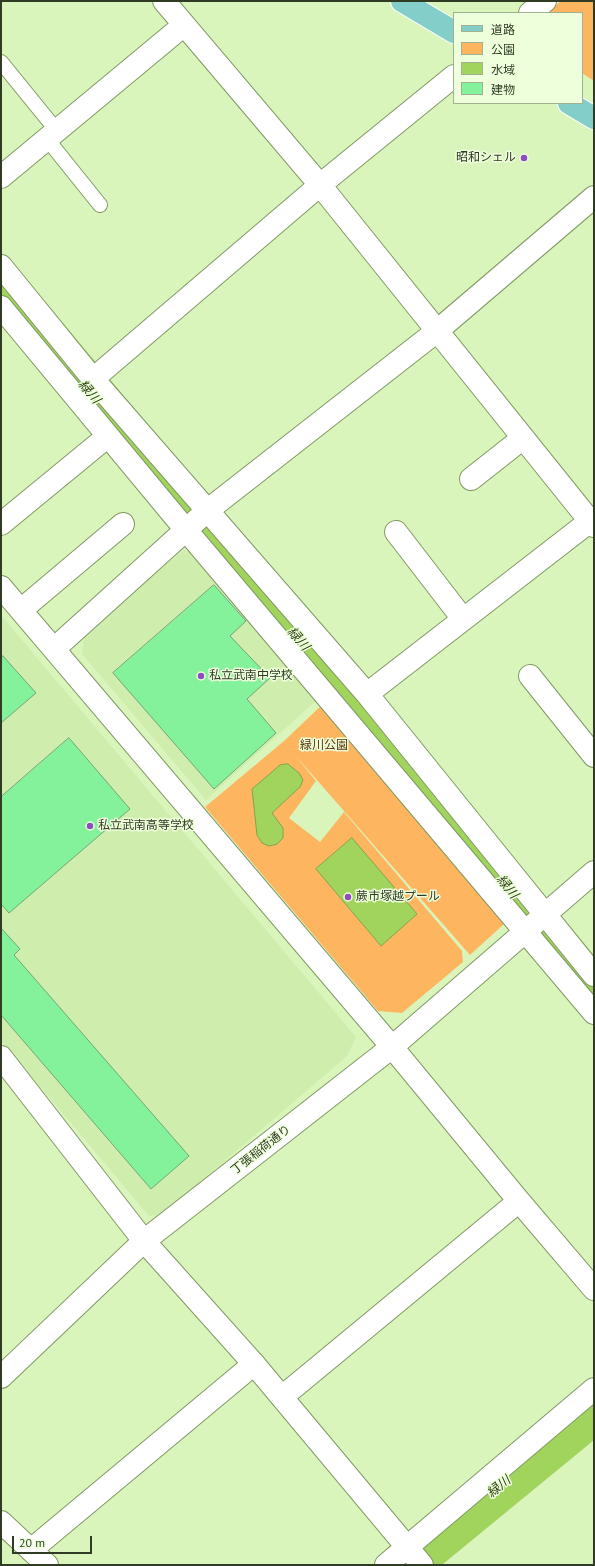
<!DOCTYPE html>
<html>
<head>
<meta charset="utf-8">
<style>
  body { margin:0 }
  #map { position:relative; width:595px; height:1566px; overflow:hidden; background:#daf5bc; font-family:"PT Sans","Noto Sans JP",sans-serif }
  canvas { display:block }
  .frame { position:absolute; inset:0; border:2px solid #303b24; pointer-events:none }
  .legend { position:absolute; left:453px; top:12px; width:130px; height:92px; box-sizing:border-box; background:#eeffdc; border:1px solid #a2b192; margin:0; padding:5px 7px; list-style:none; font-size:12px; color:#303b24 }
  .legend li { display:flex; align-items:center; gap:8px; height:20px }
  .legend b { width:20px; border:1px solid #a2b192 }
  .scale { position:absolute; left:12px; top:1536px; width:80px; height:18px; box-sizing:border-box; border:2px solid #303b24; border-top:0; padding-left:5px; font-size:12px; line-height:14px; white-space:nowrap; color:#303b24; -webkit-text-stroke:3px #eeffdc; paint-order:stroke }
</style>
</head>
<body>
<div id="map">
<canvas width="595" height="1566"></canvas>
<div class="frame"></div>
<ul class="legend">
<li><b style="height:5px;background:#83cec9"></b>道路</li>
<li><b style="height:11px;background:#feb55f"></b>公園</li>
<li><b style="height:11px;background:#a1d45d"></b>水域</li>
<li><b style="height:11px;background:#84f29a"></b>建物</li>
</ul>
<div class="scale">20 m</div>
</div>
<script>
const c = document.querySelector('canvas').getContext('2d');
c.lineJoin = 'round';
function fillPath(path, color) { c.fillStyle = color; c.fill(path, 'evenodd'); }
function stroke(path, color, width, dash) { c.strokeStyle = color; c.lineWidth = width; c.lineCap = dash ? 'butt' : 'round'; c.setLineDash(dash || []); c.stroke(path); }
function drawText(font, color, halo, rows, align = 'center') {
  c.font = font + ' "PT Sans","Noto Sans JP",sans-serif'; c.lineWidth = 3; c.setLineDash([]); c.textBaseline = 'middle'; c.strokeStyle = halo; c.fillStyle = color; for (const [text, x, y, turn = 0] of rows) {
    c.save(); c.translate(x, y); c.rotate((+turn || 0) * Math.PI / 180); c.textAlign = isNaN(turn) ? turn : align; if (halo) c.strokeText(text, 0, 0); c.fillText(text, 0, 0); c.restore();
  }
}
const built = new Path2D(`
  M184 550 196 554 319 698 206 800 82 654 85 630Z
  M1 615 356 1037 347 1056 163 1214 149 1216 1 1040Z`);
const green = new Path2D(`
  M561 1H594V81L582 73V13H547Z
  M324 703 503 915V925L470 955 295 755 316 781 289 818 320 842 344 812 462 951 463 962 402 1013 378 1011 205 807 284 741Z`);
const water = new Path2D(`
  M288 764 299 773 303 780 300 787 272 813 283 828V838L277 844 269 846 262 843 257 835 252 789 280 765Z
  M352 838 417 914 381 946 316 869Z`);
const river = new Path2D(`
  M1 286 227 557 437 802 594 993
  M404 1565 594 1409`);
const building = new Path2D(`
  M214 585 246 621 230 636 270 678 247 699 276 733 214 789 113 673Z
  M3 656 36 693 1 723V658Z
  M69 738 130 809 9 913 1 904V797Z
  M1 928 20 949 14 955 189 1156 151 1189 1 1015Z`);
const service = new Path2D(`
  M1 62 57 131
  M47 139 100 205`);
const minor = new Path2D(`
  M164 1 320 185 594 526
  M530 13 545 1
  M1 177 184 25
  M1 266 93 379 367 694 594 975
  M1 307 186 530 594 1013
  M93 379 320 185 454 76
  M471 479 523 438
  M1 524 108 436
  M396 532 463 619
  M1 587 392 1047 519 1201 594 1289
  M21 610 123 524
  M54 649 208 510 437 331 594 197
  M530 676 594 756
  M367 694 594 518
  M1 1377 144 1241 392 1047 594 872
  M282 1397 519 1201
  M31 1550 254 1364
  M386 1565 594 1389`);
const tertiary = new Path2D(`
  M1 1057 144 1241 254 1364 422 1565
  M1 1522 47 1565`);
const primary = new Path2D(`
  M402 1 454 32
  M569 103 594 118`);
const markers = [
  [524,158,4,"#8f4bbf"],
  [201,676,4,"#8f4bbf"],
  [90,826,4,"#8f4bbf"],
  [348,897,4,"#8f4bbf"]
];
const poiNames = [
  ["昭和シェル",516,158,"right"],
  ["私立武南中学校",209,676],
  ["私立武南高等学校",98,826],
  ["蕨市塚越プール",356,897]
];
const parkNames = [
  ["緑川公園",324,746]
];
const streetNames = [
  ["丁張稲荷通り",261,1150,-38]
];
const waterNames = [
  ["緑川",89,392,50],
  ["緑川",298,639,49],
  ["緑川",507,887,51],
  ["緑川",499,1487,-39]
];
fillPath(built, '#cfedad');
fillPath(green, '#feb55f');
fillPath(water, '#a1d45d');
stroke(water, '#7fa64c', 1);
stroke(river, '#a1d45d', 48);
fillPath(building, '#84f29a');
stroke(building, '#74a57c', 1);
stroke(service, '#819964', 16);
stroke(minor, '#819964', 24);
stroke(tertiary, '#819964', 24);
stroke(primary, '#fff', 24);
stroke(service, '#fff', 14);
stroke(minor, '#fff', 22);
stroke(tertiary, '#fff', 22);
stroke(primary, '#83cec9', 22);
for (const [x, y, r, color] of markers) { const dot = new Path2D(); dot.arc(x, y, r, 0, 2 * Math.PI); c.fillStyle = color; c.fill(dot); stroke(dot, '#eeffdc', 1.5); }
drawText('12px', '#303b24', '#eeffdc', poiNames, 'left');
drawText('12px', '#573505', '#eeffdc', parkNames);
drawText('12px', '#303b24', '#eeffdc', streetNames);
drawText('italic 13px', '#2b3e0d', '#eeffdc', waterNames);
</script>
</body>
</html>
